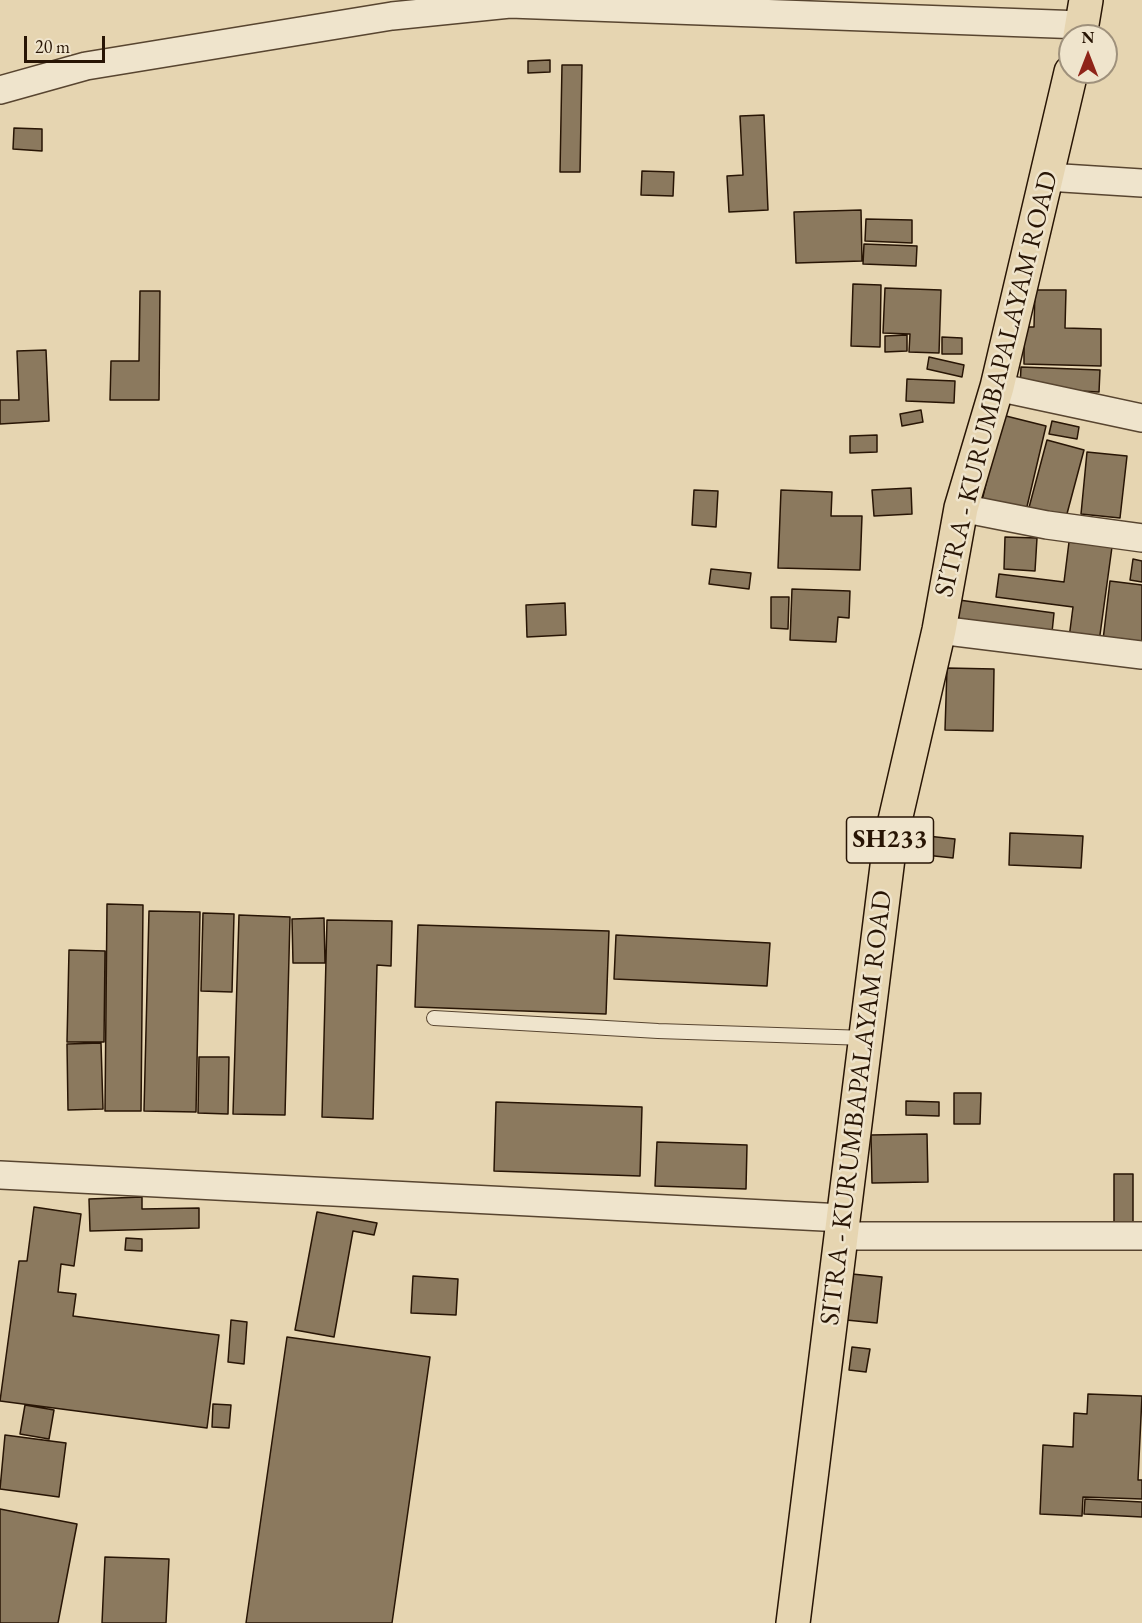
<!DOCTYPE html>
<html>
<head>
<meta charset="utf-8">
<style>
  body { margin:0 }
  #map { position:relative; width:1142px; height:1623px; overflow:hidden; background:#e6d5b1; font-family:"EB Garamond",serif }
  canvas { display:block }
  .north { position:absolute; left:1058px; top:24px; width:60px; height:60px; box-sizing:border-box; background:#efe4cc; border:2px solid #9f917c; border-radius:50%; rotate:0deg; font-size:16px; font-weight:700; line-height:24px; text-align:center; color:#281505 }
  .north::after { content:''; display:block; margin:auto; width:21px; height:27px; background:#8f2418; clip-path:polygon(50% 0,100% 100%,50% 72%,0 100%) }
  .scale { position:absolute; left:24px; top:36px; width:81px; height:27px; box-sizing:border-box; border:3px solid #281505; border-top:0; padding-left:8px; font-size:18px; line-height:21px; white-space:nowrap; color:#281505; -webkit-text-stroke:4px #efe4cc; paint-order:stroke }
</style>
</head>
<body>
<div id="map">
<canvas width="1142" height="1623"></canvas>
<div class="north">N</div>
<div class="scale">20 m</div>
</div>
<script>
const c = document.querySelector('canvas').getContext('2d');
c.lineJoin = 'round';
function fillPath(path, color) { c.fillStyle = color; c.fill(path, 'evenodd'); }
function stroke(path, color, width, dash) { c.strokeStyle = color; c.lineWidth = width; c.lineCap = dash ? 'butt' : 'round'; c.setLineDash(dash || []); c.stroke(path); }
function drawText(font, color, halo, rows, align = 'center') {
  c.font = font + ' "EB Garamond",serif'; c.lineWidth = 5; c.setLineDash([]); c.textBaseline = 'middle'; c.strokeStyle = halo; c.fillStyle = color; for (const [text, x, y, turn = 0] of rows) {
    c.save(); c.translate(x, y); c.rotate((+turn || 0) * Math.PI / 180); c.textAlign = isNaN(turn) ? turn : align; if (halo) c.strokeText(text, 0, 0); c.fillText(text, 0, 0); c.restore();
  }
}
const building = new Path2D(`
  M550 60V72L528 73V61Z
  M562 65H582L580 172H560Z
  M764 115 768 210 729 212 727 176 743 175 740 116Z
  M14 128 42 129V151L13 149Z
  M642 171 674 172 673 196 641 195Z
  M861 210 862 261 796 263 794 212Z
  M866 219 912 220V243L865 241Z
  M864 244 917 246 916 266 863 264Z
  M853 284 881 285 880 347 851 346Z
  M885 288 941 290 939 353 909 352 910 334 883 333Z
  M1035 290H1066L1065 328 1101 329V366L1024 364V327H1034Z
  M140 291H160L159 400H110L111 361H139Z
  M907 335V351L885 352V336Z
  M942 337 962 338V354H942Z
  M46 350 49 421 0 424V400H19L17 351Z
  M929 357 964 365 962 377 927 369Z
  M1021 367 1100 370 1099 392 1020 388Z
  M907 379 955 381 954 403 906 401Z
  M921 410 923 422 902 426 900 414Z
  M1002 415 1046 426 1025 515 981 505Z
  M1052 421 1079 427 1077 439 1049 434Z
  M877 435V452L850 453V436Z
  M1047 440 1084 450 1064 525 1027 515Z
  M1087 452 1127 456 1120 518 1081 514Z
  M911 488 912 514 874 516 872 490Z
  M694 490 718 491 716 527 692 525Z
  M781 490 832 492 831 516H862L860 570 778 568Z
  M1005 537 1037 538 1035 571 1004 569Z
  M1069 542 1112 547 1099 642 1069 638 1073 607 996 597 999 574 1064 582Z
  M1133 559 1142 561V582L1130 580Z
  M711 569 751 573 749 589 709 584Z
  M1110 581 1142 585V644L1103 640Z
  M792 589 850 591 849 618 838 617 836 642 790 640Z
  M771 597H789L788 629 771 628Z
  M959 600 1054 613 1051 642 954 628Z
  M565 603 566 635 527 637 526 605Z
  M947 668 994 669 993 731 945 730Z
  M1010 833 1083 836 1081 868 1009 865Z
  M918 835 955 839 953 858 916 854Z
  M107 904 143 905 141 1111H105Z
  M149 911 200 912 196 1112 144 1111Z
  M203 913 234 914 232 992 201 991Z
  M239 915 290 917 285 1115 233 1114Z
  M324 918 325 963H293L292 919Z
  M327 920 392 921 391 966 377 965 373 1119 322 1117Z
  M418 925 609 931 606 1014 415 1007Z
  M616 935 770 943 767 986 614 979Z
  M69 950 105 951 104 1042H67Z
  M101 1043 103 1109 68 1110 67 1044Z
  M199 1057H229L228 1114 198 1113Z
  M954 1093H981L980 1124H954Z
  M906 1101 939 1102V1116L906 1115Z
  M496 1102 642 1107 640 1176 494 1171Z
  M927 1134 928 1182 872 1183 871 1135Z
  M657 1142 747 1145 746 1189 655 1186Z
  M1114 1174H1133V1230H1114Z
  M142 1197V1209L199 1208V1228L90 1231 89 1199Z
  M34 1207 81 1214 74 1266 61 1264 58 1292 76 1294 73 1316 219 1335 207 1428 0 1401 19 1261H27Z
  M317 1212 377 1223 374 1235 353 1231 334 1337 295 1330Z
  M126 1238 142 1239V1251L125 1250Z
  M852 1274 882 1277 877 1323 846 1320Z
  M413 1276 458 1279 456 1315 411 1313Z
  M231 1320 247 1322 244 1364 228 1362Z
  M287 1337 430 1357 392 1623H246Z
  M852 1347 870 1349 866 1372 849 1370Z
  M1088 1394 1142 1396 1138 1480H1142V1499L1083 1497 1082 1516 1040 1514 1043 1445 1073 1447 1074 1413 1087 1414Z
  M213 1404 231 1405 229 1428 212 1427Z
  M25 1405 54 1410 49 1439 20 1434Z
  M5 1435 66 1443 59 1497 0 1489Z
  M1085 1499 1142 1502V1517L1084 1514Z
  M0 1509 77 1524 58 1623H0Z
  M105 1557 169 1559 166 1623H102Z`);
const lane = new Path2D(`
  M434 1018 658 1031 866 1038`);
const street = new Path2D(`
  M0 90 86 66 392 16 510 4 1082 25
  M1047 177 1142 183
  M997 387 1142 418
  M961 508 1047 525 1142 538
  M939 630 1142 655
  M0 1175 843 1218
  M841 1236H1142`);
const primary = new Path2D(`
  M1080 36 1086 0
  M793 1623 890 842 939 630 961 508 997 387 1071 72`);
const shields = [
  [890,840,87]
];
const shieldNames = [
  ["SH233",890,840]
];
const streetNames = [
  ["SITRA - KURUMBAPALAYAM ROAD",997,384,-76],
  ["SITRA - KURUMBAPALAYAM ROAD",857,1108,-83]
];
fillPath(building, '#8b795e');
stroke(building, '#281505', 1.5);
stroke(lane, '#584530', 16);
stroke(street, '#584530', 30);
stroke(primary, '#281505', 36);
stroke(lane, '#efe4cc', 14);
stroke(street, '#efe4cc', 27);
stroke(primary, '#e6d5b1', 33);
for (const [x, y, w] of shields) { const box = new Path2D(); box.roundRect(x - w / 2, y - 23, w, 46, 4.5); c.fillStyle = '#efe4cc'; c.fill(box); stroke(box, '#281505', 1.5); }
drawText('bold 26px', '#281505', null, shieldNames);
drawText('27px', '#281505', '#efe4cc', streetNames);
</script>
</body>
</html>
